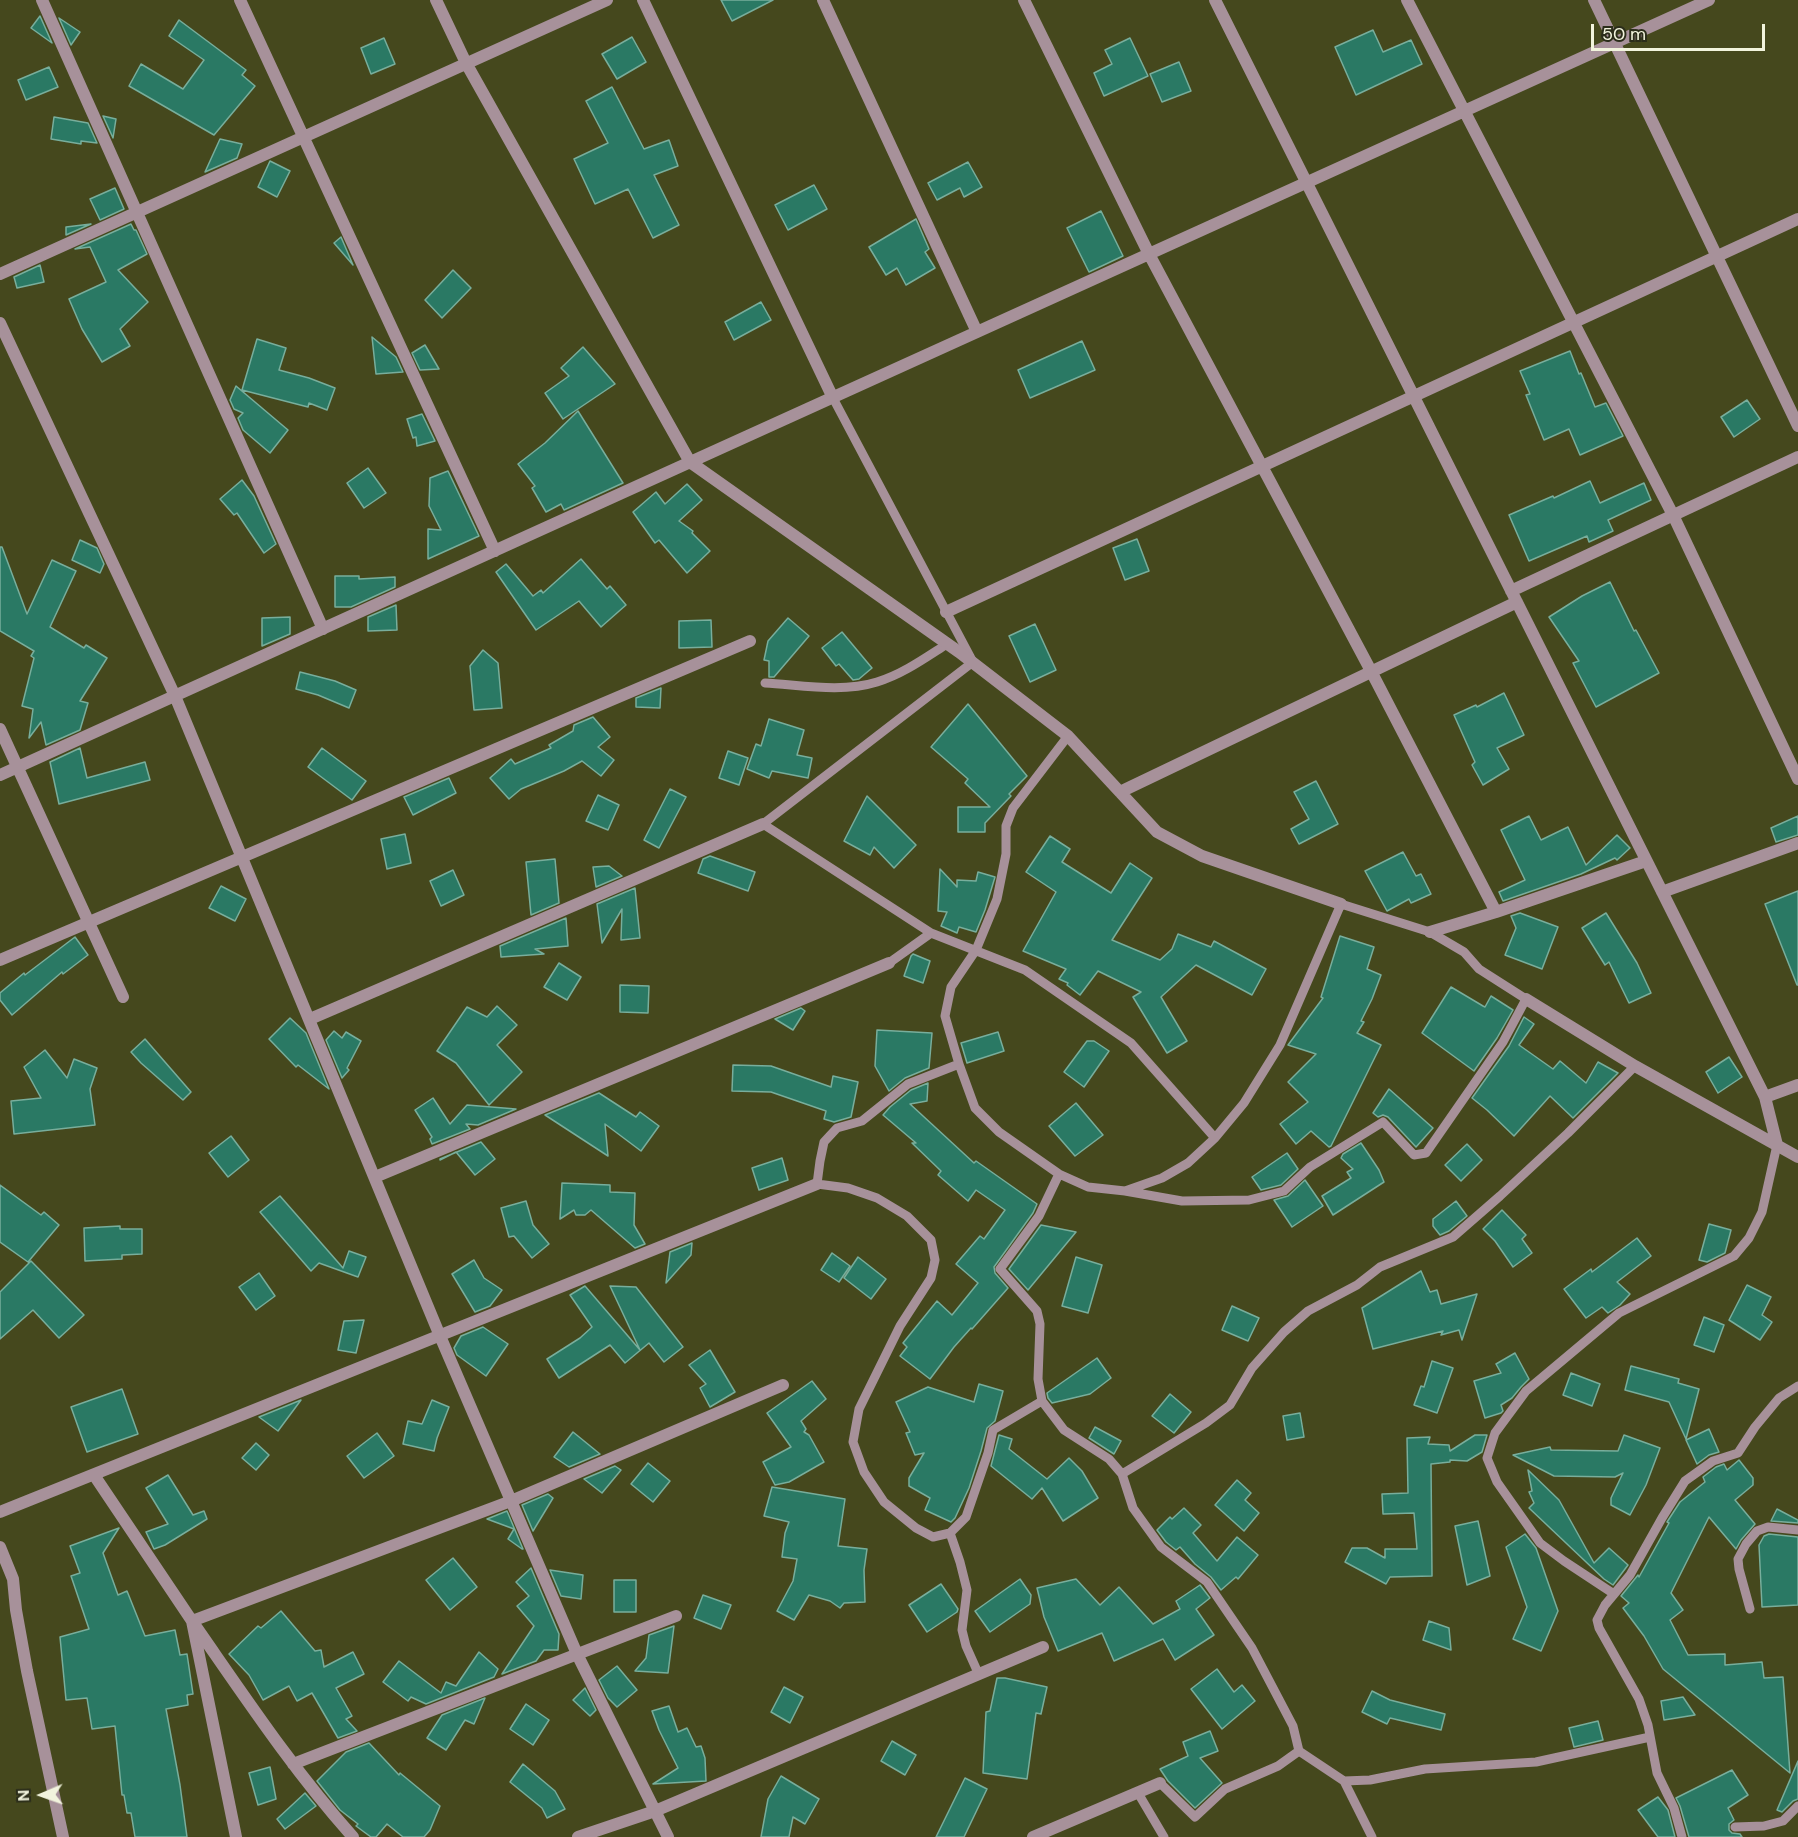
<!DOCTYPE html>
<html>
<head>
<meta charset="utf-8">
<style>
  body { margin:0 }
  #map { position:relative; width:1798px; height:1837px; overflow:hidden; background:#45481d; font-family:"DM Sans",sans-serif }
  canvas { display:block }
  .north { position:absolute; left:12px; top:1765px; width:60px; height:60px; -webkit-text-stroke:4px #2b2d1a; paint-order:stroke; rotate:268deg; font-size:16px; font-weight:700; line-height:24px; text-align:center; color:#f2f4dd }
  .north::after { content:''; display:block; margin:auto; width:21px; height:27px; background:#f2f4dd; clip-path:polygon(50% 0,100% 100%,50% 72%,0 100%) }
  .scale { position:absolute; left:1591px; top:24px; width:174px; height:27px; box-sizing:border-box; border:3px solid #f2f4dd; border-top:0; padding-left:8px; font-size:18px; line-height:21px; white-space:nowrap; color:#f2f4dd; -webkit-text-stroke:4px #2b2d1a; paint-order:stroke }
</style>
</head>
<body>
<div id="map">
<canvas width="1798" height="1837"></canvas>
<div class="north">N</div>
<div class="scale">50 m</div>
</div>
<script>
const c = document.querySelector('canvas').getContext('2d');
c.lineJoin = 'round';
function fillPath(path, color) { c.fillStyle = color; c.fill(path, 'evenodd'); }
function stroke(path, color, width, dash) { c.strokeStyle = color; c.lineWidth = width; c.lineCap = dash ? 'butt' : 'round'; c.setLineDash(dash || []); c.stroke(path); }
const building = new Path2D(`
  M721 0H773L732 21Z
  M40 16 52 43 31 28Z
  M59 18 80 32 71 45Z
  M179 20 246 70 242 75 255 86 214 135 129 86 141 64 183 89 204 60 169 36Z
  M1373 30 1383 52 1411 40 1422 64 1356 95 1335 47Z
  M632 37 646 62 617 79 602 54Z
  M384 38 395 64 371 74 361 48Z
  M1130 38 1148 76 1104 96 1094 73 1112 64 1105 50Z
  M1179 62 1191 91 1162 102 1150 74Z
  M49 67 58 87 26 100 18 80Z
  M612 87 644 149 669 140 678 166 654 175 679 225 653 238 628 189 595 204 574 159 608 143 586 101Z
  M103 116 116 119 113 138Z
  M54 117 88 123 97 143 81 141V144L51 139Z
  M220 139 242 144 237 158 205 172Z
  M270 161 290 171 277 197 258 187Z
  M968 162 982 187 964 197 960 188 937 200 928 183Z
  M814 185 827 209 788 230 775 205Z
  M115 188 124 209 100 220 90 199Z
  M1101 211 1123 256 1089 272 1067 228Z
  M916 219 929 249 925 252 935 268 906 285 897 268 886 275 869 247Z
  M91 224 66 235V227Z
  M131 224 134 230H136L147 254 118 270 148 302 120 329 130 346 102 362 82 329 69 299 106 282 90 247 75 249Z
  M341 237 353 265 334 243Z
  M40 265 44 282 17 288 14 277Z
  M453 270 471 288 442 318 425 300Z
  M761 302 771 320 734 340 725 322Z
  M372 337 396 357 403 372 376 374Z
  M257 339 286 348 279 370 309 378 335 388 327 410 309 403 308 407 242 390Z
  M1082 341 1095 370 1030 398 1018 370Z
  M425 345 439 369 420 370 412 353Z
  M583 347 615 384 563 419 545 393 569 376 561 368Z
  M1570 351 1579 374 1581 373 1595 407 1606 403 1623 436 1580 455 1569 429 1544 440 1526 395 1530 394 1520 371Z
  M236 386 288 430 270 453 243 430 238 418 243 413 234 409 230 400Z
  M1747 400 1760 419 1734 437 1721 417Z
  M578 411 623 483 564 510 561 504 546 512 532 488 535 486 518 464 545 443Z
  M422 414 435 441 417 446 416 437 413 438 407 419Z
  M368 468 386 493 364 508 347 483Z
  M448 471 479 536 428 559V529L441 530 429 506 430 478Z
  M242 480 254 496 276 544 264 553 237 513 234 515 220 499Z
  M1590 481 1600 503 1644 483 1651 500 1608 520 1613 531 1589 542 1587 536 1529 561 1509 515 1553 496 1554 498Z
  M687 484 702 500 679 521 693 531 692 533 710 551 687 573 659 540 655 543 633 512 656 492 665 504Z
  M1137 539 1149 571 1125 580 1113 548Z
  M80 540 97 548 104 564 100 573 72 560Z
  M0 547H2L27 614 52 560 76 571 50 627 84 648 86 645 107 658 80 701 88 703 80 730 46 745 41 722 29 738 33 709 22 706 34 658 31 656 34 651 0 631Z
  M581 559 607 589 610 586 626 605 601 627 579 601 536 630 496 572 506 564 533 596 541 590 543 593Z
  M335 576H359V579L395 577V587L351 607H335Z
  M1610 582 1634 631 1636 630 1659 673 1596 707 1573 663 1579 661 1549 617 1582 596Z
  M396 605 397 630 368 631V617Z
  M290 617V634L262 646V618Z
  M788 618 809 636 774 677H769V661L764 660 768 641Z
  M711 620 712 647 679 648V621Z
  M1035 624 1056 670 1030 682 1009 636Z
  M842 632 872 668 859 679 853 680 839 664 836 666 822 648Z
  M483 650 498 663 502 708 474 710 470 666Z
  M300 672 335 681 356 690 349 708 318 695 296 689Z
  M661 688 660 708 636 707V698Z
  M1504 693 1524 735 1497 748 1509 769 1483 785 1472 765 1475 762 1454 715 1476 705 1477 707Z
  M968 704 1027 776 1009 794 1011 796 985 823V832H958V807H990L965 783 968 779 931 747Z
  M593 717 610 737 598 747 614 760 601 776 582 761 564 771 521 789 509 799 490 778 511 759 515 764 551 748 549 745 573 731 574 725Z
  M769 719 804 730 797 755 812 758 808 778 772 771 769 778 747 769 756 744 761 746Z
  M80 748 87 778 145 762 150 780 59 804 50 762Z
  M322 748 366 781 352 800 308 767Z
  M728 751 748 758 739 785 719 778Z
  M449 778 456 793 413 815 404 797Z
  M1316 781 1338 824 1299 844 1291 829 1309 819 1294 792Z
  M670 789 686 797 659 848 644 840Z
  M598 795 619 805 608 830 586 821Z
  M867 796 916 845 894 868 874 847 870 855 844 841Z
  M1529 816 1541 840 1568 827 1586 865 1617 835 1630 848 1617 860 1615 858 1581 874 1503 901 1499 892 1525 880 1501 830Z
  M1798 816V835L1776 842 1771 828Z
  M405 834 411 863 387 869 381 839Z
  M1050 836 1070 849 1062 862 1111 893 1130 863 1152 878 1112 940 1160 960 1172 949 1178 934 1211 947 1214 941 1266 969 1252 995 1196 965 1161 997 1187 1041 1167 1053 1133 997 1141 992 1098 971 1080 995 1067 985 1068 983 1059 979 1066 969 1023 951 1056 892 1026 872Z
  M1403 852 1416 876 1421 874 1431 894 1411 903 1409 899 1387 911 1365 871Z
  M710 856 755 872 748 891 698 873 703 859Z
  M555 859 559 903 531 915 526 862Z
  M609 866 622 876 596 887 593 867Z
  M940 869 957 887V880L976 881 978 872 995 877 985 910 976 932 959 927 957 933 941 926 947 912 938 911Z
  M453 870 464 895 441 906 430 881Z
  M221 886 246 899 235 921 209 908Z
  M635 888 640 938 621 940 622 909 602 943 597 904Z
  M1798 891V985H1797L1765 904Z
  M1520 913 1558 927 1542 969 1505 955 1516 928 1511 916Z
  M1606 913 1637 963 1651 993 1629 1003 1609 962 1605 965 1582 928Z
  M566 918 568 946 535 949 544 954 501 957 500 946Z
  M1340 936 1374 947 1367 969 1381 975 1372 999 1361 1021 1364 1022 1357 1033 1381 1045 1331 1146 1329 1147 1311 1131 1296 1144 1280 1124 1308 1102 1288 1082 1316 1054 1288 1045 1323 998 1321 997Z
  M75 937 88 955 63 974 62 972 12 1015 0 1000V993L24 973 25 975Z
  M913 954 930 961 923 983 904 976 911 956Z
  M559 963 581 977 567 1000 544 987Z
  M620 985 649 986 648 1013 620 1012Z
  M1451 987 1483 1006 1485 1007 1491 996 1513 1010 1497 1038 1474 1071 1422 1033Z
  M497 1006 517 1025 497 1045 522 1072 489 1105 456 1063 437 1051 467 1007 487 1017Z
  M801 1008 805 1011 793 1030 775 1019Z
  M1524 1017 1534 1024 1519 1045 1553 1069 1560 1061 1586 1083 1598 1062 1618 1073 1573 1118 1550 1096 1514 1136 1487 1110 1472 1098 1509 1046Z
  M290 1018 306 1033 329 1089 298 1065 296 1067 269 1039Z
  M877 1030 932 1033 929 1068 905 1078 889 1091 875 1066Z
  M334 1031 342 1038 346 1032 361 1041 347 1068 349 1070 342 1078 326 1040Z
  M998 1032 1004 1051 967 1063 961 1043Z
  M145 1039 191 1092 183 1100 141 1063 131 1052Z
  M1087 1041H1094L1109 1051 1084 1087 1064 1072Z
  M45 1050 67 1078 74 1059 97 1068 90 1089 95 1125 14 1134 11 1101 41 1098 24 1067Z
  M1729 1057 1742 1077 1718 1093 1706 1072Z
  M733 1065 771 1066 831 1087 833 1076 858 1082 851 1117 834 1122 824 1119 826 1111 771 1092 732 1091Z
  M928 1083 927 1101 910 1104 974 1163 976 1161 1037 1204 1033 1213 994 1267 995 1273 1008 1288 972 1329 971 1328 954 1347 930 1379 900 1356 907 1347 903 1343 937 1301 952 1315 978 1283 956 1264 980 1236 984 1239 1005 1210 976 1190 968 1201 938 1175 941 1171 912 1143H916L883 1115 890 1107 911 1090Z
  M1389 1089 1433 1128 1416 1147 1388 1117 1383 1115 1378 1117 1373 1113Z
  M599 1093 636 1117 640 1112 659 1126 641 1151 605 1124 608 1156 545 1115Z
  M433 1098 450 1124 467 1105 516 1109 478 1125 466 1124 470 1129 432 1144 430 1139 432 1137 415 1110Z
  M1076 1103 1103 1135 1075 1156 1049 1126Z
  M231 1136 249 1160 228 1177 209 1153Z
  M481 1142 495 1159 475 1175 456 1152 440 1160V1159Z
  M1361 1143 1379 1170 1384 1182 1333 1215 1322 1196 1351 1178 1347 1172 1353 1169 1341 1158 1343 1154Z
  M1467 1144 1482 1160 1461 1181 1445 1165Z
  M1287 1153 1298 1169 1281 1185 1261 1190 1252 1177Z
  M782 1158 788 1180 759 1190 752 1168Z
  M1305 1180 1323 1206 1292 1227 1274 1200 1288 1196Z
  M562 1183 610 1185V1192L635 1193 634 1225 645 1244 635 1248 591 1210 585 1215H576L574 1210 560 1219Z
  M0 1185 41 1215 44 1212 59 1225 28 1262 0 1242Z
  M280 1196 343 1268 349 1251 366 1257 358 1277 319 1263 311 1271 260 1212Z
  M526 1201 533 1225 549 1244 532 1258 514 1236 509 1237 501 1208Z
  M1456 1201 1467 1216 1449 1231 1440 1235 1433 1226V1219Z
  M1502 1210 1526 1235 1522 1239 1532 1253 1513 1267 1495 1241 1483 1229Z
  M1709 1224 1731 1230 1725 1253 1707 1262 1699 1260Z
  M1041 1225 1076 1232 1028 1290 1009 1269Z
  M120 1226V1229H142V1254L122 1255V1259L85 1261 84 1228Z
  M1637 1238 1651 1256 1617 1282 1630 1294 1620 1305 1608 1313 1602 1307 1586 1318 1564 1289 1591 1269 1592 1272Z
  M692 1243 691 1255 666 1283 670 1252Z
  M832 1253 850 1266 839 1282 821 1270Z
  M858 1257 886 1279 871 1299 844 1278Z
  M1076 1257 1102 1265 1088 1313 1062 1306Z
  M474 1260 484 1278 502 1290 490 1306 475 1312 452 1274Z
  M31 1261 84 1315 59 1338 33 1310 0 1339V1292Z
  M1421 1271 1430 1292 1437 1290 1441 1304 1477 1294 1462 1340 1459 1330 1441 1335 1443 1331 1373 1349 1362 1308Z
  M259 1273 275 1296 256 1310 239 1287Z
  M1747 1285 1771 1297 1762 1315 1772 1322 1760 1340 1729 1320Z
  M585 1286 640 1350 610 1286 636 1287 683 1347 664 1362 649 1343 625 1363 610 1345 559 1378 547 1359 580 1338 592 1327 570 1295Z
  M1232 1306 1259 1318 1248 1341 1222 1330Z
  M1704 1317 1724 1325 1714 1352 1694 1345Z
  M364 1320 356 1353 338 1350 344 1321Z
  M483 1327 508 1344 486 1376 457 1355 454 1348 461 1336Z
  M710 1350 735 1392 710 1407 700 1388 706 1384 689 1365Z
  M1515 1353 1529 1379 1521 1387 1512 1398 1501 1405 1503 1411 1501 1413 1485 1418 1474 1381 1501 1373 1496 1364Z
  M1097 1358 1111 1378 1090 1394 1052 1403 1048 1398 1047 1393Z
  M1432 1361 1453 1368 1437 1413 1414 1405 1421 1386 1424 1387Z
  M1631 1366 1679 1379 1678 1383 1699 1389 1686 1439 1669 1402 1625 1390Z
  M1571 1373 1600 1384 1592 1406 1563 1395Z
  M812 1381 826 1399 801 1421 806 1429 804 1432 809 1435 824 1462 789 1482 775 1485 763 1462 791 1447 767 1413Z
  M979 1384 1003 1391 995 1421 987 1428 981 1451 969 1488 955 1518 951 1522 925 1510 930 1498 909 1486V1478L924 1453 915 1455 906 1433 910 1432 896 1402 928 1387 974 1402Z
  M122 1389 138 1434 87 1452 71 1407Z
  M1170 1394 1191 1412 1174 1433 1152 1416Z
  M301 1400 278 1431 259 1417Z
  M432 1400 449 1407 437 1438 434 1451 403 1444 408 1421 422 1424Z
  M1300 1413 1304 1437 1287 1440 1283 1416Z
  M1095 1427 1121 1441 1114 1454 1089 1438Z
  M1709 1429 1719 1452 1709 1455 1697 1464 1686 1440Z
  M573 1432 600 1454 569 1467 554 1457Z
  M377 1433 394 1456 364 1478 347 1456Z
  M999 1435 1012 1439 1009 1449 1047 1479 1069 1458 1082 1471 1098 1498 1063 1521 1042 1488 1032 1499 991 1466Z
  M1475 1435H1487L1482 1452 1467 1461 1450 1460V1462L1431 1464 1432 1576 1390 1577 1386 1584 1345 1562 1352 1548H1367L1385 1558V1549H1417L1414 1513 1383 1514 1382 1494 1408 1493 1407 1438 1430 1437 1428 1444 1449 1445 1450 1451Z
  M1624 1435 1660 1448 1646 1485 1630 1515 1611 1505V1498L1623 1473 1615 1477 1554 1476 1513 1455 1550 1447 1551 1450 1618 1451Z
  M256 1443 269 1455 256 1470 242 1458Z
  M1739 1460 1753 1478V1485L1735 1500 1755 1524 1741 1540 1736 1549 1709 1517 1671 1593 1683 1610 1670 1620 1688 1655 1725 1654V1665L1762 1662 1764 1678 1783 1677 1790 1773 1663 1669 1644 1636 1623 1608 1629 1603 1621 1596 1638 1575 1639 1577 1669 1523 1667 1522 1680 1502 1705 1482 1703 1477 1716 1467 1724 1464 1727 1470Z
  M648 1463 670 1481 653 1502 631 1484Z
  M615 1466 621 1470 602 1493 584 1479Z
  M1528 1470 1559 1500 1594 1563 1609 1548 1628 1565 1613 1585 1604 1579 1529 1508 1534 1503 1529 1492 1532 1491Z
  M168 1475 193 1515 204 1511 207 1519 165 1545 154 1549 146 1532 168 1524 146 1488Z
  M1237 1480 1251 1493 1245 1500 1259 1513 1244 1531 1215 1505Z
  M772 1487 845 1499 838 1546 867 1549 864 1570 865 1602 844 1603 840 1608 830 1601 809 1595 794 1620 777 1611 793 1581 797 1559 782 1557 785 1533 789 1522 764 1516Z
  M548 1494 553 1498 533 1531 522 1505Z
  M1184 1508 1201 1525 1193 1533 1217 1561 1237 1537 1258 1555 1238 1579 1236 1577 1221 1590 1211 1577 1195 1564 1180 1547 1176 1550 1166 1542 1157 1530 1170 1517 1172 1519Z
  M1777 1509 1798 1520V1523L1771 1521Z
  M507 1511 523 1549H522L508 1539 514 1529 487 1519Z
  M1478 1521 1490 1576 1467 1585 1455 1526Z
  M119 1528 103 1553 118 1595 127 1591 145 1636 175 1630 180 1655 187 1654 193 1694 187 1695 188 1705 166 1709 180 1785 187 1837H135L131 1813H127L124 1795H122L115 1726 92 1729 87 1698 66 1700 60 1637 89 1629 71 1576 80 1573 70 1546Z
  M1525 1534 1536 1548 1558 1611 1541 1651 1513 1639 1527 1607 1506 1547Z
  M1769 1534 1798 1537V1605L1762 1607 1759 1545 1764 1536Z
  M453 1558 477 1587 450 1610 426 1580Z
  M531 1568 559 1634 558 1650H544L536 1661 502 1674 534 1626 517 1606 529 1596 516 1582Z
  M550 1570 583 1575 581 1599 561 1596Z
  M1020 1579 1031 1595 1030 1604 990 1632 975 1611Z
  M1076 1579 1100 1605 1119 1587 1153 1624 1180 1609 1176 1601 1200 1585 1210 1598 1196 1609 1214 1635 1175 1660 1163 1639 1114 1661 1102 1633 1058 1651 1044 1617 1037 1588Z
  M614 1580H636V1612H614Z
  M941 1584 958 1609 957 1612 927 1632 909 1605Z
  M703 1595 731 1605 721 1629 694 1618Z
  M281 1611 315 1651 321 1650 324 1667 353 1652 364 1674 336 1688 352 1716 346 1719 357 1731 338 1738 312 1693 297 1701 289 1686 263 1700 249 1675 229 1654 258 1626 261 1628Z
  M1429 1621 1449 1628 1451 1650 1423 1640Z
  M674 1626 668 1673 635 1671 646 1658 649 1635Z
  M479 1652 498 1669 494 1677 426 1704 411 1697 408 1701 383 1682 399 1661 441 1693 446 1682 456 1686Z
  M617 1666 637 1690 617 1707 608 1698 599 1680Z
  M1217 1669 1234 1692 1242 1685 1255 1701 1222 1729 1191 1689Z
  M997 1678H1005L1047 1687 1041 1714 1036 1713 1027 1779 983 1773 986 1712 990 1711Z
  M784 1687 803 1697 790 1723 771 1712Z
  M585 1688 596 1710 590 1716 573 1700Z
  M1372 1691 1390 1700 1445 1714 1441 1730 1390 1718 1387 1724 1362 1712Z
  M1683 1697 1695 1715 1664 1720 1661 1701Z
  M485 1698 474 1724 465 1720 446 1750 427 1738 442 1715Z
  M526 1704 549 1720 533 1745 510 1729Z
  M669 1706 678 1732 687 1728 696 1747 701 1746 705 1758 706 1781 653 1784 678 1768 659 1730 652 1711Z
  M1598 1721 1603 1740 1574 1747 1569 1728Z
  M1210 1731 1218 1751 1200 1758 1222 1783 1195 1808 1168 1781 1160 1769 1188 1756 1183 1742Z
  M892 1741 916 1755 905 1775 881 1761Z
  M369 1743 399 1775 400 1773 440 1806 430 1830 424 1837H403L387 1824 376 1837H371L356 1826 358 1824 340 1810 317 1781 346 1752Z
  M1798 1761V1799L1793 1801 1782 1812 1777 1810Z
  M523 1764 555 1791 565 1809 547 1818 542 1808 510 1782Z
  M270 1767 276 1799 258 1805 249 1773Z
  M1732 1770 1748 1795 1728 1808 1734 1820 1729 1824V1830L1732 1833 1740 1834 1742 1837H1689L1680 1806 1676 1798Z
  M781 1776 819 1799 805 1824 793 1817 789 1837H761L768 1799Z
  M965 1778 987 1789 964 1837H936Z
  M305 1793 316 1806 285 1829 277 1819Z
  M1658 1797 1668 1810 1675 1837H1658L1638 1810Z`);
const lane = new Path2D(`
  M833 398 973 662 763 824 931 933 1025 970 1131 1043 1215 1138 1244 1103 1280 1045 1341 904 1430 932 1464 952 1479 969 1526 999 1503 1042 1426 1153 1414 1155 1383 1122 1310 1167 1284 1191 1249 1200 1182 1201 1125 1191
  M765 683C801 685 842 693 877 682 903 674 925 658 947 644
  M1068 736 1013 808 1006 826V854L997 899 976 950 951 987 945 1016 959 1064 975 1108 999 1132 1059 1174 1039 1216 1000 1269 1037 1311 1040 1324 1038 1379 1042 1401 1064 1430 1109 1459 1122 1474 1133 1508 1161 1547 1207 1582 1252 1648 1293 1726 1299 1751 1278 1766 1225 1789 1195 1817 1160 1783
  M889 963 931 933
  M959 1064 908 1084 862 1121 837 1128 824 1142 820 1161 817 1184 848 1188 877 1198 907 1216 931 1240 935 1260 931 1278 900 1326 859 1409 853 1442 864 1472 884 1502 916 1528 933 1537 950 1533 966 1517 988 1453 993 1430 1042 1401
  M1059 1174 1088 1187 1125 1191 1162 1178 1188 1163 1215 1138
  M1122 1474 1206 1423 1230 1405 1252 1368 1284 1332 1308 1311 1357 1285 1380 1267 1453 1237 1500 1196 1568 1133 1635 1066
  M950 1533 960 1562 967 1590 962 1630 966 1646 979 1675
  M1614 1594 1564 1561 1540 1543 1497 1482 1487 1458 1495 1433 1526 1391 1619 1313 1734 1256 1749 1238 1762 1212 1777 1145
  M1750 1609 1739 1569 1738 1559 1746 1544 1757 1531 1768 1527 1798 1530
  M1299 1751 1344 1781 1370 1780 1425 1769 1536 1762 1650 1737
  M1344 1781 1372 1837
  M1138 1793 1164 1837
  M1735 1827 1764 1826 1783 1821 1798 1806
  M1682 1837 1674 1808 1657 1773 1648 1725 1639 1699 1599 1628 1597 1620 1605 1605 1630 1575 1662 1518 1685 1481 1713 1461 1738 1453 1755 1427 1779 1398 1798 1386`);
const street = new Path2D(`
  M42 0 323 629
  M240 0 495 551
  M436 0 466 63 690 462 959 652 1068 736 1157 832 1202 856 1341 904
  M643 0 833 398
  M823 0 977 332
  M1024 0 1149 254 1371 671 1496 912 1430 932
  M1215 0 1765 1097 1777 1145
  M1407 0 1673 515 1798 779
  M1594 0 1798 426
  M0 274 607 0
  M0 323 175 696 440 1336 577 1654 668 1837
  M1511 591 1798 457
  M946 612 1798 219
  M0 729 123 997
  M0 775 1709 0
  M1120 792 1517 602
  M1662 892 1798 843
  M1496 912 1646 861
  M0 960 750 641
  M1526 999 1635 1066 1798 1157
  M310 1019 763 824
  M1765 1097 1798 1085
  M375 1177 889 963
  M94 1475 192 1621 236 1837
  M0 1512 817 1184
  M0 1547 13 1579 16 1610 27 1671 63 1837
  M293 1764 676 1616
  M353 1837C293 1770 243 1694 192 1621L511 1501 783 1385
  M578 1837 655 1811 1043 1647
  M1033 1837 1160 1783`);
fillPath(building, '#2a7964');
stroke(building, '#78ae9c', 1.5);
stroke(lane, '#a7919a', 9);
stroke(street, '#a7919a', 12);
</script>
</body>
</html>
